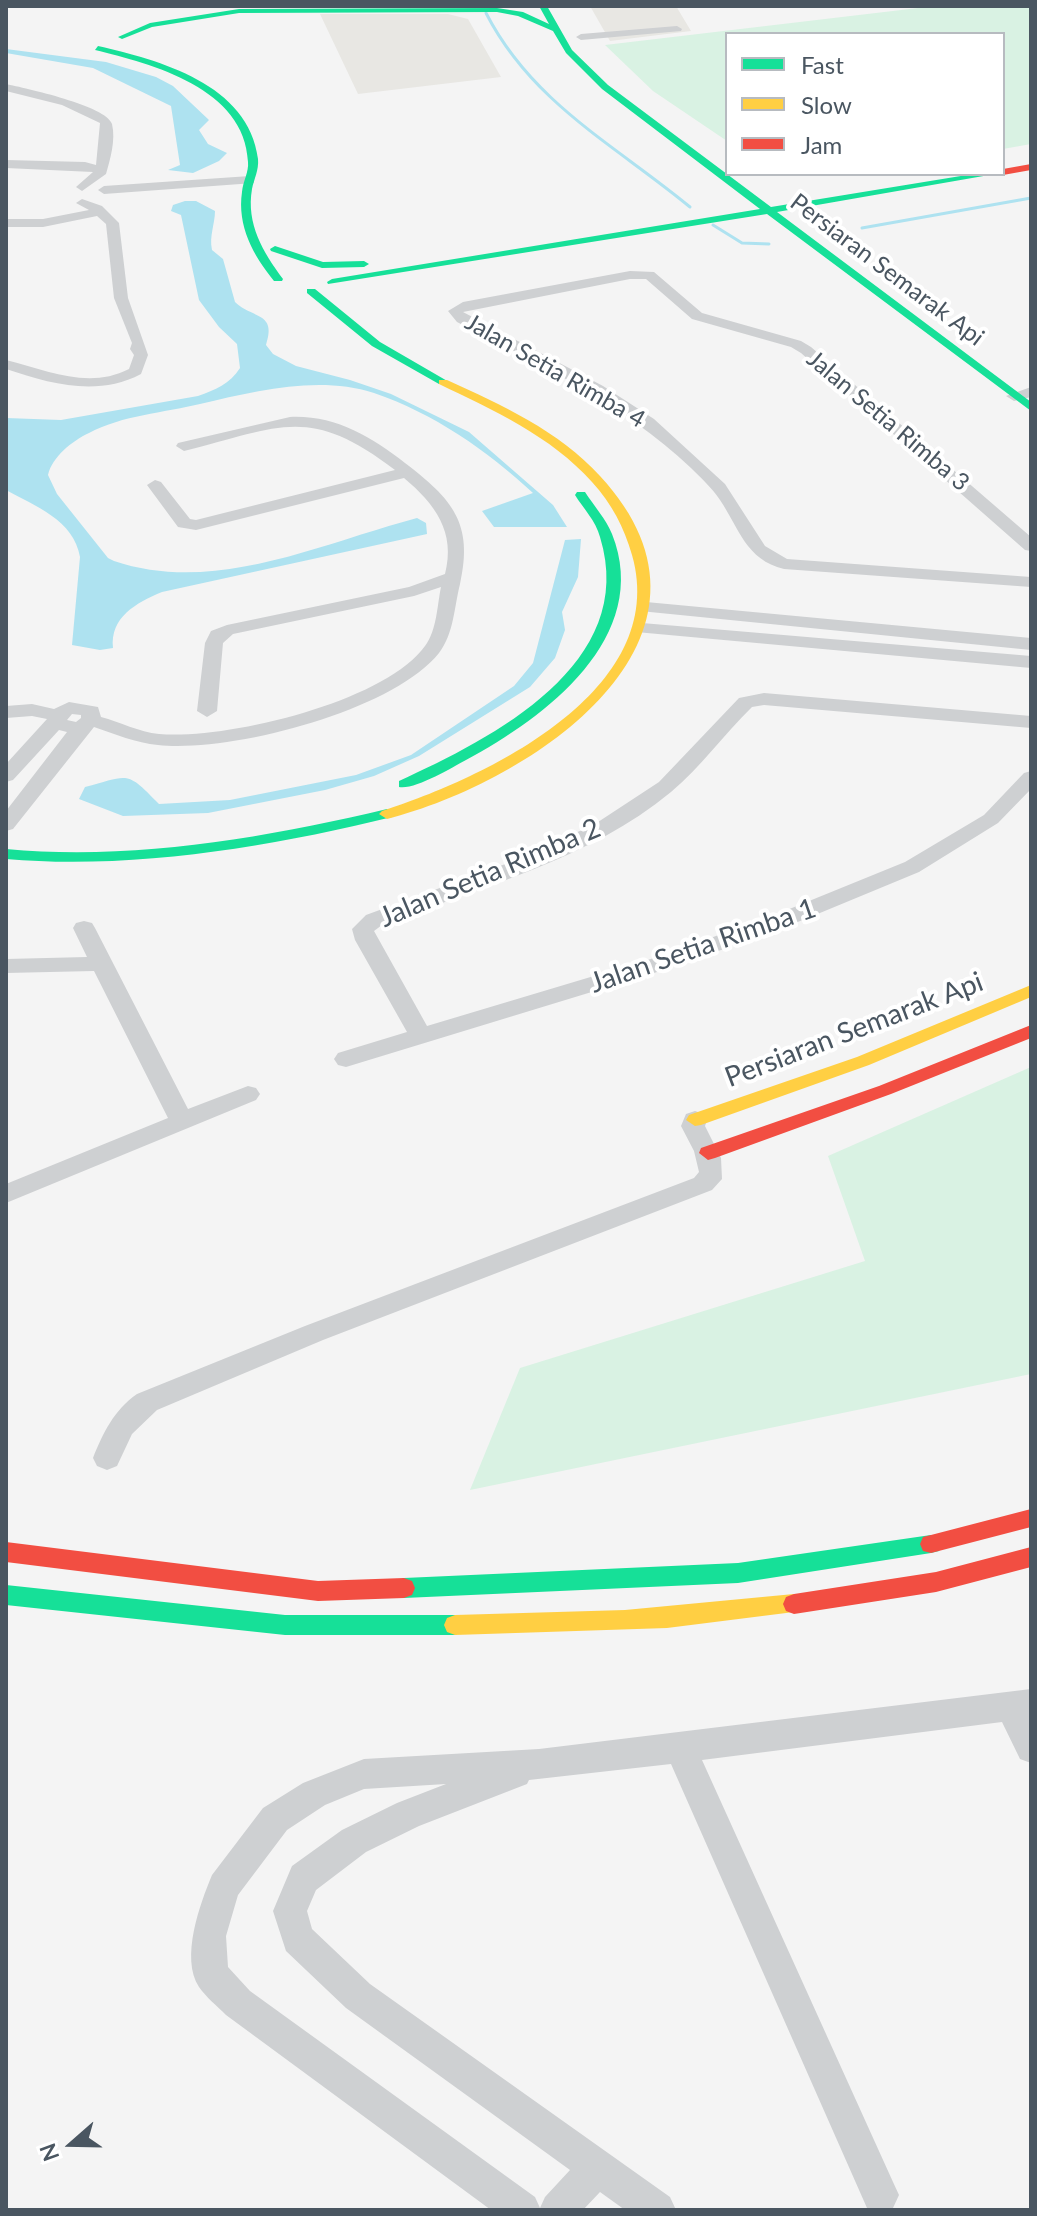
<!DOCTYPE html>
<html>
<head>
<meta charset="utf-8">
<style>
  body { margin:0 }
  #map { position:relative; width:1037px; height:2216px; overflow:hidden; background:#f4f4f4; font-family:Lato,sans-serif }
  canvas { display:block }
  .frame { position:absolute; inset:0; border:8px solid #4a5661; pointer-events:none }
  .legend { position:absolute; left:725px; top:32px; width:280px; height:144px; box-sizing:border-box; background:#fff; border:2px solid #b7bbc0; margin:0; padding:10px 14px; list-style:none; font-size:24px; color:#4a5661 }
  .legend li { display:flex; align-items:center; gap:16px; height:40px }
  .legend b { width:40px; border:2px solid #b7bbc0 }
  .north { position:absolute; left:32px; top:2104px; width:80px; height:80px; -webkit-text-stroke:6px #fff; paint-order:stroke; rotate:250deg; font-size:22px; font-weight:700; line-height:32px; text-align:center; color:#4a5661 }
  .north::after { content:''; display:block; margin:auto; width:28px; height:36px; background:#4a5661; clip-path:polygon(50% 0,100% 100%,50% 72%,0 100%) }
</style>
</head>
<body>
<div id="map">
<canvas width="1037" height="2216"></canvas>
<div class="frame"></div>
<ul class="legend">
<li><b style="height:10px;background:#16e098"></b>Fast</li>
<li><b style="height:10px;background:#ffcf43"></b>Slow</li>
<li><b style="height:10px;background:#f24e42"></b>Jam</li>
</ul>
<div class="north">N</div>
</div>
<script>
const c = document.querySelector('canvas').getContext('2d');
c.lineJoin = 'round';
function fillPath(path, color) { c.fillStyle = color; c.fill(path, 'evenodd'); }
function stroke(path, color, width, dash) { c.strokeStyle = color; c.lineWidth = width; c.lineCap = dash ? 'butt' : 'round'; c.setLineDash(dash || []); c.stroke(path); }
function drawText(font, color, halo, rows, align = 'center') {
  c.font = font + ' Lato,sans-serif'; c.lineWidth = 8; c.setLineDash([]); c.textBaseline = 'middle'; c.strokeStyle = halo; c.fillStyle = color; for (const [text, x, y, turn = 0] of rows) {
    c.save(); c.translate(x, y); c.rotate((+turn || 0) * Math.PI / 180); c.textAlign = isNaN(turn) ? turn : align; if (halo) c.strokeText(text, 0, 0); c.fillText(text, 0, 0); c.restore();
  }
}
const commercial = new Path2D(`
  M590 6H676L691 31 610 41Z
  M320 14H448L468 19 501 77 358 94Z`);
const green = new Path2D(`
  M935 6H1031V144L1003 149V34H727V141L653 91 605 45Z
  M1031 1067V1374L470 1490 520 1368 865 1261 828 1156Z`);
const water = new Path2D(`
  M6 49 106 62 156 77 173 86 209 120 199 130 208 144 227 153 219 161 193 173 168 170 180 165 171 106 93 68 6 53Z
  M185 201H196L215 211C215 224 209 236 212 250L223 259 235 302C253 319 277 312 266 345L273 354 296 366 350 380 391 394 469 432 553 505 567 527H494L482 511 533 493C488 451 433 413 374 393 319 375 255 391 200 404 163 413 123 415 89 433 72 441 52 457 48 475L57 494 108 558 114 561C215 595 319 544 417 518L426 523 427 534 162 592C136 603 110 617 113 648L100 650 72 645 80 557C74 520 35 506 6 490V418L61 420 198 396C215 390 230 384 240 368L237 344 219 327 199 300 181 215 171 211 173 205Z
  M581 539 578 577 562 612 565 630 555 658 530 687 419 756 374 776 325 790 208 813 123 816 79 799 85 787C130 775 126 770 159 804L230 800 356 775 411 755 514 686 533 663 565 540Z`);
const stream = new Path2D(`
  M486 13C532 103 615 145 690 207
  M713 225 742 243 769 244
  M862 228 1031 198`);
const street = new Path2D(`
  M677 26 682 29 681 31 581 40 576 37 581 34Z
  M6 84C25 88 107 106 112 124 116 140 110 160 106 174L82 191 76 187 93 172 6 168V160L85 162 96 165 100 123 62 105 6 91Z
  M250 176 254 177V183L104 194 98 190 104 186Z
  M82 199 102 206 119 223 128 298 148 355 141 374C97 397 51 384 6 369V360C47 370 88 390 129 369L134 355 130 349 132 343 114 298 106 224 97 216 43 227H6V219H43L89 210 76 203Z
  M630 271 654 272 702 313 801 341 811 347 1031 537V551L1025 550 801 353 791 347 692 319 646 279H630L463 312 603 386 654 419 725 484 765 546 787 559 1031 577V587L784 569C746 560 739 528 720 500 712 488 701 478 691 468 622 403 540 365 457 322L448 311 463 302Z
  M1031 387V397L1014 401 1006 396Z
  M290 417C335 415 370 436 405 463 452 499 474 523 460 584 454 608 454 633 439 653 393 711 230 753 158 745 136 743 115 734 94 727L13 829 6 831V811L67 732 59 730 13 780 6 782V764L47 719 32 716 6 718V706L32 704 54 709 69 702 98 707 101 717C120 722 139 732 159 734 226 740 385 702 425 646 437 630 437 606 441 587L414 596 233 634 223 643 217 711 207 717 197 711 205 643 211 631 227 625 409 587 445 574C456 532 435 504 404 478L196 530 178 527 147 485 155 480 161 482 190 519 196 520 395 470C309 404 280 427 184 451L176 446 178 443ZM72 714 81 715V718L76 722 67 720Z
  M646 602 1031 638V650L640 611 637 607 640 603Z
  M642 623 1031 656V668L636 632 633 628 636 624Z
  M764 693 1031 716V728L764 705 752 707C724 734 701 767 671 792 589 860 480 887 382 925L374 931 427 1026 664 955 787 910 905 862 984 815 1024 773 1031 771V789L998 823 919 872 803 920 680 965 346 1067 338 1065 334 1059 338 1053 407 1032 355 940 352 929 366 915 519 859 595 824 659 782 739 698Z
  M84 921 92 923 95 928 188 1109 248 1086 256 1088 260 1094 256 1100 6 1203V1184L168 1118 94 971 6 973V959L87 957 73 928 76 923Z
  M695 1111 704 1114 707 1120 705 1126 721 1158 722 1179 712 1190 323 1340 157 1410 132 1434 117 1466 107 1470 97 1466 93 1458C103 1433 114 1410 137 1394L305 1326 694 1178 699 1172 694 1151 681 1126 686 1114Z
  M1031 1689V1763L1020 1759 1002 1722 702 1760 893 2182 899 2195 893 2208H867L671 1764 529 1780 527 1784 419 1826 366 1852 316 1890 307 1911 312 1929 370 1984 670 2197 676 2210H625L600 2192 583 2210H491L226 2015C217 2006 206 1997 199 1987 180 1958 200 1904 212 1875L263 1808 303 1783 364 1759 539 1749ZM446 1784 397 1803 342 1830 292 1866 273 1911 286 1951 346 2008 570 2170 545 2197 540 2208 535 2197 250 1991 228 1967 226 1936 238 1895 287 1830 325 1805 364 1789Z`);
const fast = new Path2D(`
  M539 6H547L572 50 608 85 771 207 973 174H995L777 212 1031 402V411L767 214 328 284 327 282 332 279 760 209 602 89 566 53 553 31 518 16 497 12 239 13 152 27 122 39 118 37 150 23 239 9 497 8 523 12 549 24Z
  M98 46C159 60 249 84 258 159 259 170 254 179 252 189 246 224 263 252 283 279L282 281H274C253 255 237 226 242 192 243 181 249 172 248 162 245 88 152 64 95 50Z
  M275 246 323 262 364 261 369 264 364 267 322 268 271 251 270 249Z
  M307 289H315L380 342 449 382 439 384 372 346 307 293Z
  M577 492H585C594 506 606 519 612 534 653 637 545 718 466 760 451 768 415 790 399 787V781C493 738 639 664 600 537 596 521 583 508 575 495Z
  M387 809 395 814 392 817C271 847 131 870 6 859V849C132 861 264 838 387 809Z
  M931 1535 939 1537 942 1544 939 1551 931 1553 738 1583 404 1598 396 1595 393 1588 396 1581 404 1578 738 1563Z
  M6 1585 285 1615H455L463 1618 466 1625 463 1632 455 1635H285L6 1605Z`);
const slow = new Path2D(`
  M439 380H447C502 405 559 431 600 476 750 638 532 782 387 819L379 814 382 811C485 778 671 691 632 555 624 527 612 504 592 482 551 436 493 410 439 384Z
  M1031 985V997L869 1065 701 1125 695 1126 686 1120 689 1115 857 1057Z
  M794 1594 802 1597 805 1604 802 1611 667 1628 455 1635 447 1632 444 1625 447 1618 455 1615 625 1610Z`);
const jam = new Path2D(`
  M1031 164V170L1003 175 1000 174H1003V169Z
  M1031 1025V1038L891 1094 715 1158 708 1160 699 1153 701 1148 879 1086Z
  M1031 1509V1527L931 1553 923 1551 920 1544 923 1537 931 1535Z
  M6 1542 318 1581 404 1578 412 1581 415 1588 412 1595 404 1598 318 1601 6 1562Z
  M1031 1547V1567L936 1592 794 1614 786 1611 783 1604 786 1597 794 1594 936 1572Z`);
const farStreetnames = [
  ["Persiaran Semarak Api",887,270,37],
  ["Jalan Setia Rimba 4",555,371,30],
  ["Jalan Setia Rimba 3",888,421,40]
];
const streetNames = [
  ["Jalan Setia Rimba 2",490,873,-23],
  ["Jalan Setia Rimba 1",703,946,-19],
  ["Persiaran Semarak Api",854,1030,-21]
];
fillPath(commercial, '#e8e7e3');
fillPath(green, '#d9f2e3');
fillPath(water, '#aee2f0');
stroke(stream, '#aee2f0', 3);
fillPath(street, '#ced0d2');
fillPath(fast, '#16e098');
fillPath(slow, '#ffcf43');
fillPath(jam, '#f24e42');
drawText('24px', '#4a5661', '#fff', farStreetnames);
drawText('28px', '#4a5661', '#fff', streetNames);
</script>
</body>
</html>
